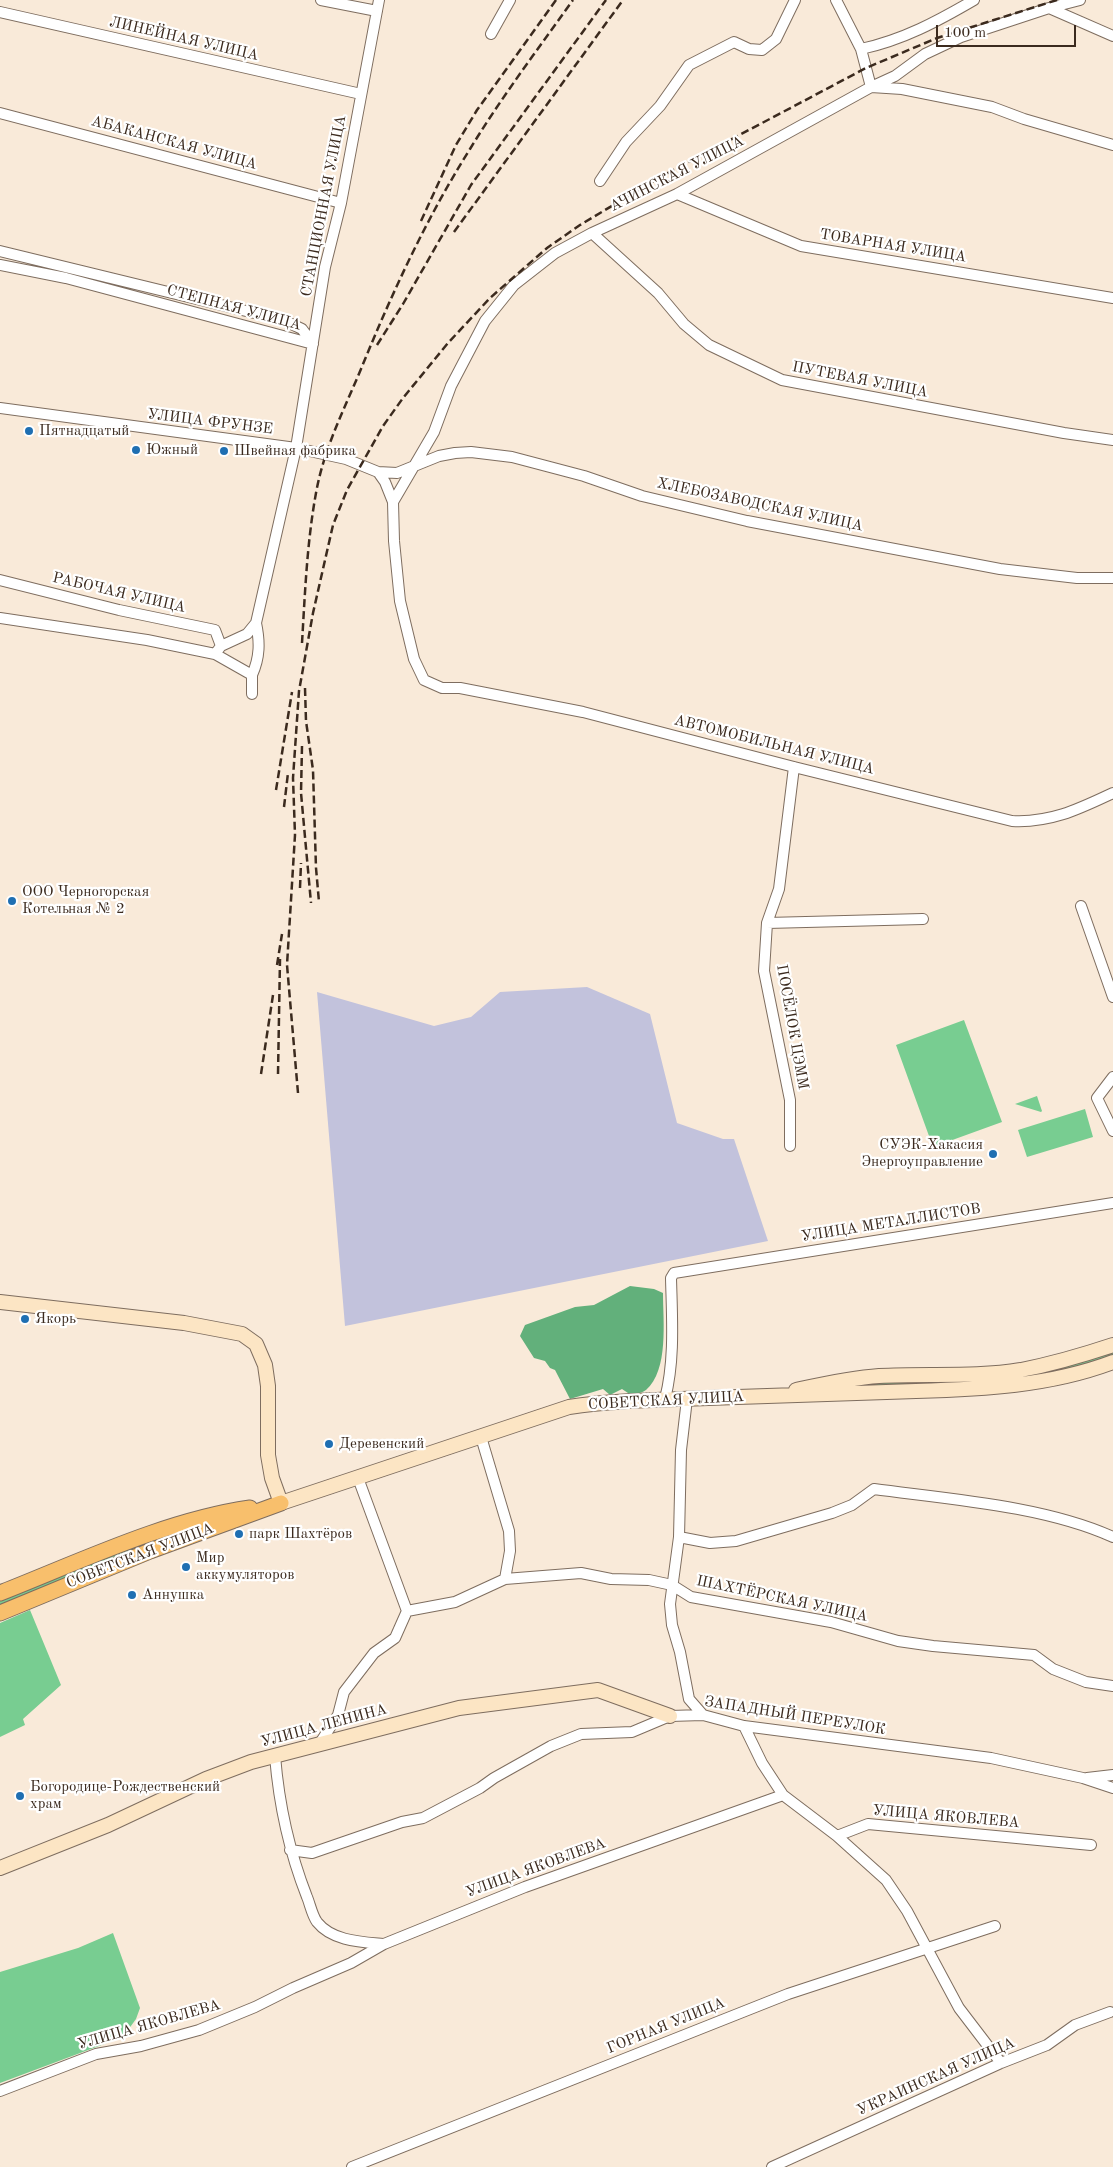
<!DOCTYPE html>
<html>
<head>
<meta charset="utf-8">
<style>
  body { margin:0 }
  #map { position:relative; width:1113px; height:2167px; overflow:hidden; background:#f9ead9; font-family:"Old Standard TT",serif }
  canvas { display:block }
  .scale { position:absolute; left:936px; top:25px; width:140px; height:22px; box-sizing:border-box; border:2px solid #3b2a1e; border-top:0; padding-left:6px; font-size:15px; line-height:18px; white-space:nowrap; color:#3b2a1e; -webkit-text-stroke:4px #fff; paint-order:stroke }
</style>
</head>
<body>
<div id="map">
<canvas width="1113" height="2167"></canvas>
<div class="scale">100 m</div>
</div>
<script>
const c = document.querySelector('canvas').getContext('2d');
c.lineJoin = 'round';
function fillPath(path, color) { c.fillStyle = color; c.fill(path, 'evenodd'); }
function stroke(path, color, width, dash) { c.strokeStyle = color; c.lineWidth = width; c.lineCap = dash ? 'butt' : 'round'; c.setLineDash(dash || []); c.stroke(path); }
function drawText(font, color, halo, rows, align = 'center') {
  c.font = font + ' "Old Standard TT",serif'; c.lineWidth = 4.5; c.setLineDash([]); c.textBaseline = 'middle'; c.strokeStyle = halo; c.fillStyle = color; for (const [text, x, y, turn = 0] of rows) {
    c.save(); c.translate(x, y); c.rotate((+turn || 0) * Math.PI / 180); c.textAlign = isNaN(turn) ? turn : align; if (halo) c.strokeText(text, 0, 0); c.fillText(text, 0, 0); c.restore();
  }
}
const industrial = new Path2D(`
  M587 987 650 1014 677 1123 723 1139H734L768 1241 345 1326 317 992 434 1026 471 1017 500 992Z`);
const green = new Path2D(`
  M964 1020 1002 1122 933 1147 896 1045Z
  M1037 1096 1042 1111 1041 1112 1015 1104Z
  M1085 1109 1093 1137 1027 1157 1018 1130Z
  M1113 1351V1356L1080 1367 1012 1381 841 1387Z
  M133 1545 135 1551 0 1607V1598Z
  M30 1610 61 1685 23 1719 25 1725 0 1737V1623Z
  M113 1933 140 2008 136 2019 123 2037 0 2083V1972L78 1948Z`);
const forest = new Path2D(`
  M630 1286 654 1289 663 1293C663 1321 669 1370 646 1390 642 1393 635 1394 631 1395L622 1389 610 1395 603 1389 570 1399 555 1370 550 1368 545 1361 534 1358 520 1336 525 1325 575 1307 594 1305Z`);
const street = new Path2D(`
  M321 0 377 11
  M836 0 861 49 871 87 902 89 992 107 1024 119 1113 145
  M1049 8 1113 36
  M0 12 361 94
  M491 34 510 0
  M861 49C903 40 938 21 974 0
  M0 113 341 203
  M600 181 626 142 660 106 689 65 734 42 749 49 762 50 776 39 795 0
  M677 194 801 246 1113 298
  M592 233 658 293 684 324 709 345 782 380 1064 433 1113 440
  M0 251 283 320 302 329 313 344
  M0 265 66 278 313 344
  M0 408 296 448 346 459 378 472 385 482 393 502 394 541 400 601 414 659 424 680 442 688H460L583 712 794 767 1012 821C1051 823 1079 809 1113 793
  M378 472 397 473 439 456 455 453 471 452 512 457 584 476 642 496 747 521 1000 569 1077 578H1113
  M393 502 434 432 451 386 485 321 514 285 555 253 592 233 677 194 871 87 895 76 925 54 961 37 1049 8 1080 0
  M0 580 119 610 215 630 221 646 247 634 256 623 296 448 325 267 341 203 379 0
  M0 618 147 640 215 654 221 646
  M215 654 252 675C260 657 260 642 256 623
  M252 694V675
  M1081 906 1113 997
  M767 923 923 919
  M1113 1077 1097 1098 1113 1131
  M790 1146V1100L764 971 767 923 779 889 794 767
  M665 1399C675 1360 672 1318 671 1278L674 1273 1113 1203
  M687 1399 681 1450 679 1537 670 1604 672 1625 680 1652 689 1699 703 1715
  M481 1437 509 1531 510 1551 505 1579
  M358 1478 407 1611 455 1602 505 1579 581 1573 611 1579 649 1580 672 1585 691 1597 831 1622 898 1641 933 1646 1034 1655 1053 1669 1086 1682 1113 1686
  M679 1537 710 1543 736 1541 832 1513 852 1505 874 1489C949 1499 1045 1506 1113 1537
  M744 1726 762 1763 783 1795
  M320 1743 338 1715 344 1692 374 1653 395 1638 407 1611
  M275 1756C279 1805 289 1851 307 1897 310 1904 312 1915 317 1922 332 1941 361 1942 383 1944
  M1087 1778 1113 1775
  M837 1836 886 1880 907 1911 959 2008 1001 2063
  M290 1850 312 1853 402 1822 423 1818 480 1788 494 1778 551 1746 581 1734 632 1732 670 1716 703 1715 744 1726 991 1758 1083 1778 1113 1788
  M0 2091 96 2054 141 2046 199 2030 255 2007 293 1988 351 1963 384 1944 525 1887 783 1795 837 1836 868 1824 1091 1845
  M352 2167 788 1994 995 1926
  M772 2167 1001 2063 1047 2045 1075 2025 1110 2012`);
const secondary = new Path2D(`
  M0 1302 184 1323 242 1334 256 1344 265 1365 268 1386V1455L272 1478 281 1503 569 1407C615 1400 661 1400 708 1398 777 1396 846 1394 916 1391 982 1389 1050 1386 1113 1362
  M796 1390C824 1384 851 1378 879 1376 926 1373 974 1378 1021 1370 1052 1364 1083 1355 1113 1345
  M0 1868 108 1825 206 1779 251 1762 459 1708 598 1690 670 1716`);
const primary = new Path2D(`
  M0 1593C79 1562 166 1520 250 1508
  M0 1613 150 1551 281 1503`);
const rail = new Path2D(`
  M421 221 456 145 477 110 556 0
  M454 232 623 0
  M377 345 403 304 471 185 606 0
  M302 643C305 593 307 542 316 493 324 448 344 410 361 369 392 293 426 219 470 149 501 98 538 49 573 0
  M305 688 306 721 313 770 316 868 319 902
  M302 746 301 793 311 903
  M276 790 292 692
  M284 807 288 773
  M300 888 301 863
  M277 965 282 934
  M261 1074 273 995
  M278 1074 280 959
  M298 1093 287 965 295 835 293 778 299 691 313 613 333 525 347 490 383 426 403 398 448 343 490 298 547 248 580 225 662 176 866 68 937 38 1057 0`);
const markers = [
  [29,431,5,"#1f6fb2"],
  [136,450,5,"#1f6fb2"],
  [224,451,5,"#1f6fb2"],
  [12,901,5,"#1f6fb2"],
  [993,1154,5,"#1f6fb2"],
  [25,1319,5,"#1f6fb2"],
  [329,1444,5,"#1f6fb2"],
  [239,1534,5,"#1f6fb2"],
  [186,1567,5,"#1f6fb2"],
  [132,1595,5,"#1f6fb2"],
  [20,1796,5,"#1f6fb2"]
];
const streetNames = [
  ["ЛИНЕЙНАЯ УЛИЦА",184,39,13],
  ["АБАКАНСКАЯ УЛИЦА",174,143,15],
  ["АЧИНСКАЯ УЛИЦА",677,174,-27],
  ["СТАНЦИОННАЯ УЛИЦА",324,206,-79],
  ["ТОВАРНАЯ УЛИЦА",893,246,9],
  ["СТЕПНАЯ УЛИЦА",234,308,15],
  ["ПУТЕВАЯ УЛИЦА",860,380,11],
  ["УЛИЦА ФРУНЗЕ",210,422,7],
  ["ХЛЕБОЗАВОДСКАЯ УЛИЦА",760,505,12],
  ["РАБОЧАЯ УЛИЦА",119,593,13],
  ["АВТОМОБИЛЬНАЯ УЛИЦА",774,745,14],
  ["ПОСЁЛОК ЦЭММ",792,1027,80],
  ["УЛИЦА МЕТАЛЛИСТОВ",891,1223,-9],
  ["СОВЕТСКАЯ УЛИЦА",666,1401,-3],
  ["СОВЕТСКАЯ УЛИЦА",140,1556,-21],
  ["ШАХТЁРСКАЯ УЛИЦА",782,1599,12],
  ["ЗАПАДНЫЙ ПЕРЕУЛОК",795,1716,9],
  ["УЛИЦА ЛЕНИНА",324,1726,-15],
  ["УЛИЦА ЯКОВЛЕВА",946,1817,5],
  ["УЛИЦА ЯКОВЛЕВА",536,1868,-20],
  ["УЛИЦА ЯКОВЛЕВА",149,2025,-16],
  ["ГОРНАЯ УЛИЦА",666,2026,-22],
  ["УКРАИНСКАЯ УЛИЦА",936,2077,-24]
];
const poiNames = [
  ["Пятнадцатый",39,431],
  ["Южный",146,450],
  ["Швейная фабрика",234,451],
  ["ООО Черногорская",22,892],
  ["Котельная № 2",22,909],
  ["СУЭК-Хакасия",983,1145,"right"],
  ["Энергоуправление",983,1162,"right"],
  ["Якорь",35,1319],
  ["Деревенский",339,1444],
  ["парк Шахтёров",249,1534],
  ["Мир",196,1558],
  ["аккумуляторов",196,1575],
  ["Аннушка",142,1595],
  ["Богородице-Рождественский",30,1787],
  ["храм",30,1804]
];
fillPath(industrial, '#c2c2dc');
fillPath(green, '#78cd91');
fillPath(forest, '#62b07b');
stroke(street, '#7e6d5f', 12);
stroke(secondary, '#7e6d5f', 16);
stroke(primary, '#7e6d5f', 17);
stroke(street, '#fff', 10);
stroke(secondary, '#fce5c4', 14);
stroke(primary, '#f8bf6c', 15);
stroke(rail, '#3b2a1e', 2.5, [8, 4]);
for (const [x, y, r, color] of markers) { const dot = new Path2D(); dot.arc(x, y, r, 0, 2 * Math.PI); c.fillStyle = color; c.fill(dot); stroke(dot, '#fff', 2); }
drawText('15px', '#3b2a1e', '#fff', streetNames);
drawText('15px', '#3b2a1e', '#fff', poiNames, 'left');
</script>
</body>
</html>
